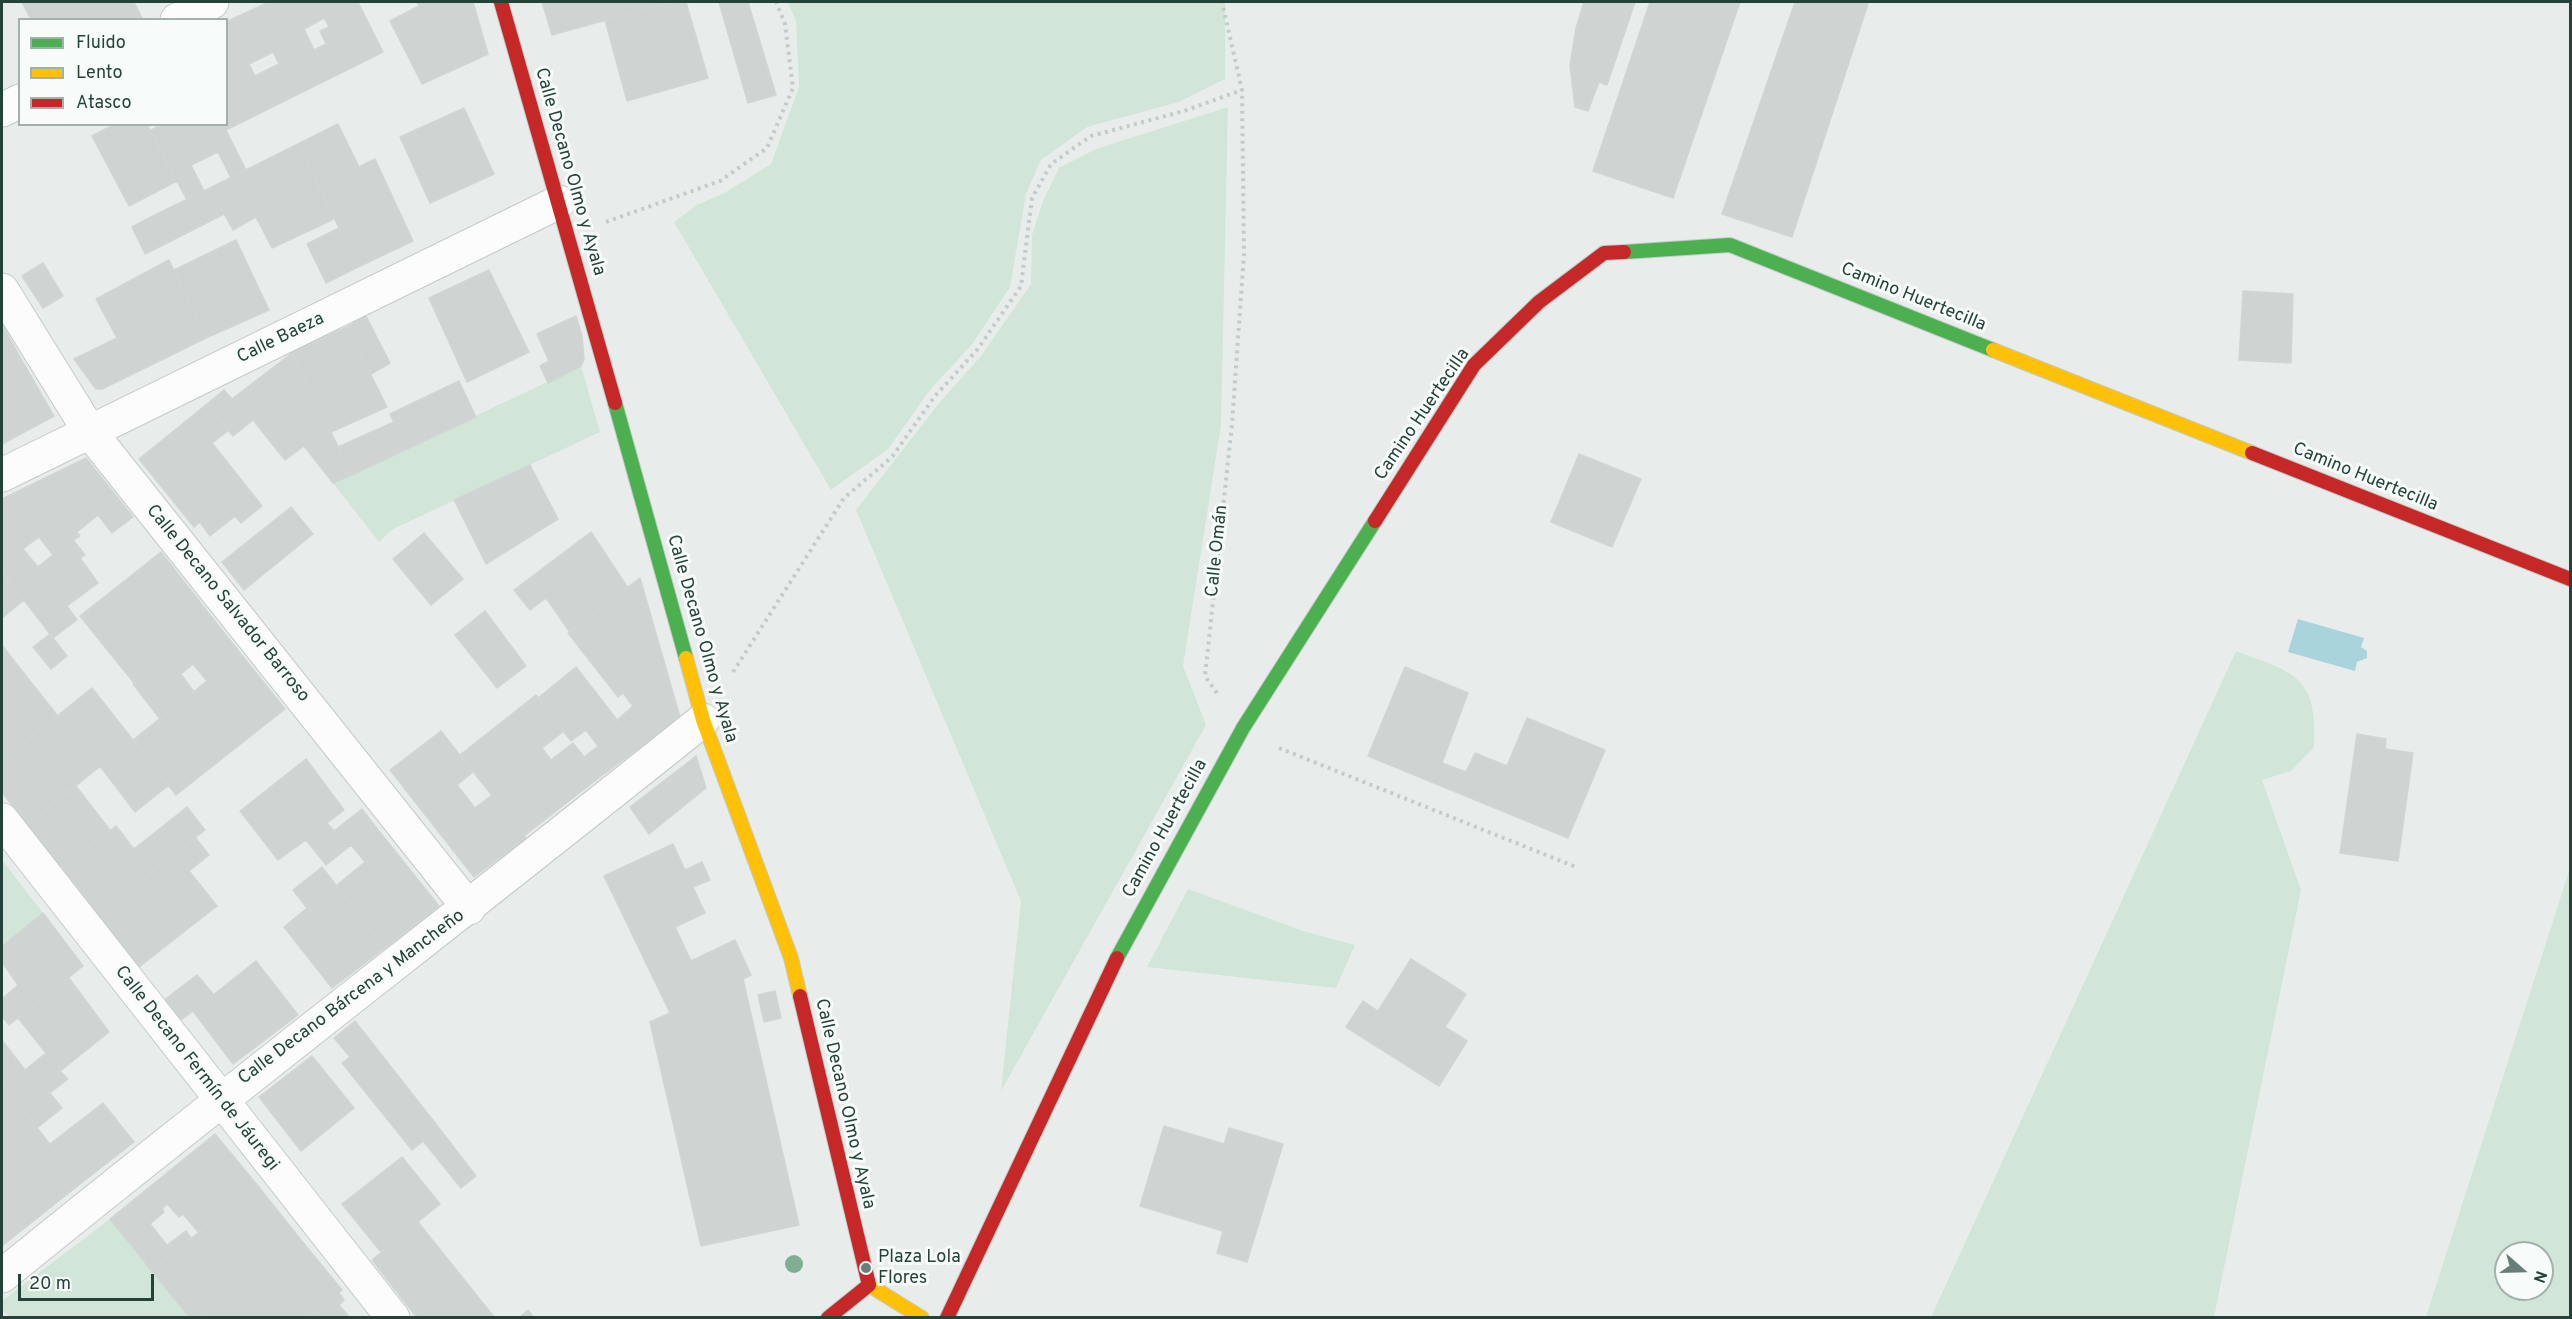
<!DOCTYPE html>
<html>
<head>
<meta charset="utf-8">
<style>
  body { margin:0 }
  #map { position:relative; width:2572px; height:1319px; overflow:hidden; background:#e8edeb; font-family:Overpass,sans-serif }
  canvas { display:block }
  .frame { position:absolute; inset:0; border:3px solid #24423a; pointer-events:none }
  .legend { position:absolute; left:18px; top:18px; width:210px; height:108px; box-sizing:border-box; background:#f7fbf9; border:2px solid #a3b1ad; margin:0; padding:8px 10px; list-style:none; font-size:18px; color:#24423a }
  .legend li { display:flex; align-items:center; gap:12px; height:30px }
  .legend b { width:30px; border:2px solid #a3b1ad }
  .north { position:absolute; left:2494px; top:1241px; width:60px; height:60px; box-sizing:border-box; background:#f7fbf9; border:2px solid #a3b1ad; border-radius:50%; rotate:110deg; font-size:16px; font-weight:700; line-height:24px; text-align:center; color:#24423a }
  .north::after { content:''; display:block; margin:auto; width:21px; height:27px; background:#697e78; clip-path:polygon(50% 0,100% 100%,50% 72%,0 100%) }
  .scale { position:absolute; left:18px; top:1274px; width:136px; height:27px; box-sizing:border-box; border:3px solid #24423a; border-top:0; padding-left:8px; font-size:18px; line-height:21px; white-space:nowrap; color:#24423a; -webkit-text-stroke:4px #f7fbf9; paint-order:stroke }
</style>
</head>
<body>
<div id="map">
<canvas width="2572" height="1319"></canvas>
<div class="frame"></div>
<ul class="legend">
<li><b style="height:8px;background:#4caf50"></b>Fluido</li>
<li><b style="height:8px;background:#ffc107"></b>Lento</li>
<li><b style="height:8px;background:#c62828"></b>Atasco</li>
</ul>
<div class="north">N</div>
<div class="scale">20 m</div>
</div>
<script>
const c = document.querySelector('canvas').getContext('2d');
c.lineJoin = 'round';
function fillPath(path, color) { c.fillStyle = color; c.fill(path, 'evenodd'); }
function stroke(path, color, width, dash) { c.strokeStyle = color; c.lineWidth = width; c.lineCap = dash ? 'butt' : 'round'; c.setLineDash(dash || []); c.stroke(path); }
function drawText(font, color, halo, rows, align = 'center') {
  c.font = font + ' Overpass,sans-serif'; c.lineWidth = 6; c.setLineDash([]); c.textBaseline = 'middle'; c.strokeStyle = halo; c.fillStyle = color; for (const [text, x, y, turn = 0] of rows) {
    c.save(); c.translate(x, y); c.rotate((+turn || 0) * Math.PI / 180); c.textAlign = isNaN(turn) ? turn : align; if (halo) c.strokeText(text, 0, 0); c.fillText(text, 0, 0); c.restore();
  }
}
const green = new Path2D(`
  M787 2H1225V79L1179 102 1087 127 1041 160 1026 194 1010 287 973 343 930 390 888 449 831 490 674 222 697 205 726 192 771 164 799 87 796 20Z
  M1228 107 1221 425 1183 666 1206 725 1001 1091 1021 901 856 510 939 403 981 356 1031 284 1032 235 1043 201 1059 168 1096 149Z
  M581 366 600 432 393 529 379 542 333 483Z
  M2236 651C2295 673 2318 676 2314 747L2291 771 2262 780 2301 890 2214 1317H1931Z
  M2 860 43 913 2 946Z
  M2570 868V1317H2426ZM2506 1253H2542V1289H2506Z
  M1188 889 1303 931 1355 945 1336 988 1147 967Z
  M110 1219 190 1317 9 1318 2 1309V1301Z`);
const water = new Path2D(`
  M2298 619 2364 638 2361 647 2367 651V658L2357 662 2355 671 2288 652Z`);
const building = new Path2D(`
  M22 2H134L142 18 31 20Z
  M269 2H358L383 52 226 130 223 124H226V22ZM324 18 329 27 320 31 326 44 314 50 304 29ZM273 52 279 64 255 76 249 64Z
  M417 2H473L488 54 422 84 390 21 419 6Z
  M542 2H671L552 35Z
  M671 2H686L708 78 627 101 605 20Z
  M719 2H748L776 95 748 103Z
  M1584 2H1635L1607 85 1599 82 1588 111 1575 107 1570 66 1576 28Z
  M1650 2H1740L1673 198 1593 171Z
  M1795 2H1860L1868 4 1792 237 1722 214Z
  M464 108 494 174 430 203 400 137Z
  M115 124H147L177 181 129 206 92 136Z
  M162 124H223L246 170 231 178 218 152 191 165 204 191 187 200 150 131Z
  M338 124 359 167 375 159 413 241 358 267 298 144Z
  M298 144 334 219 272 248 256 217 233 230 210 188Z
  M210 188 224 214 163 245 149 218Z
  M149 218 163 245 145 254 132 227Z
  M339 228 358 267 326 283 307 244Z
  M236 240 269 310 206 338 174 270Z
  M169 260 206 338 102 389H96L74 359 117 338 96 299Z
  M43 263 63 296 43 308 22 276Z
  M489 270 529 352 467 382 429 298Z
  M2243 291 2293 294 2291 363 2239 360Z
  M366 316 390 363 371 374 347 327Z
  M576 316 582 336 584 359 581 366 548 383 540 366 549 361 537 334Z
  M2 324 20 357 2 366Z
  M347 327 387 407 331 432 291 352Z
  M292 353 352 475 333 483 304 446 285 460 253 420 233 436 207 404 224 390 232 399Z
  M20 357 54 416 2 444V366Z
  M459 381 476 417 407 449 390 414Z
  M207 404 229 430 212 443 262 506 241 523 235 516 210 536 200 522 194 527 139 459Z
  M394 422 407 449 352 475 338 447Z
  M1579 454 1641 479 1612 547 1551 522Z
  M86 458 133 517 112 533 98 515 77 532 80 536 73 540 85 555 24 600 2 572V499ZM39 537 53 555 38 567 23 549Z
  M530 465 558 519 486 564 454 500Z
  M291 507 313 534 244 590 222 562Z
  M591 532 628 588 569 631 546 598 530 610 514 590Z
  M424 533 463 579 431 605 393 559Z
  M161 552 214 620 134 683 80 616Z
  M80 558 98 583 67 606 77 620 53 638 24 600Z
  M2 572 7 580 2 585Z
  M640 578 680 717 639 748 617 720 633 706 623 693 618 697 568 633Z
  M7 580 24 600 2 618V585Z
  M485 611 526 666 497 688 455 635Z
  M214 620 241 654 207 681 193 664 181 674 194 692 160 719 133 684Z
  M50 634 67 656 51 669 33 647Z
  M2 645 15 662 2 673Z
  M241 654 285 709 176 795 133 740Z
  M15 662 57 715 2 760V673Z
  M576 667 639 748 600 777 584 757 598 746 586 730 571 741 538 698Z
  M1405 667 1468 693 1442 763 1466 772 1475 753 1507 766 1527 718 1605 750 1568 838 1368 756Z
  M92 688 133 740 27 825 2 792V760Z
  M536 695 564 731 542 748 551 760 573 743 600 777 524 836 460 755Z
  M441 731 473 772 457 785 475 808 492 795 526 838 474 877 390 770Z
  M2357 734 2386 739 2385 749 2413 753 2398 861 2340 853Z
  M133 740 169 785 135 812 100 766Z
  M696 756 706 788 649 834 630 807Z
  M306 759 344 810 327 823 334 831 362 809 375 826 326 865 306 840 278 860 240 811Z
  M75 785 110 830 62 868 27 825Z
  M187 807 205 830 98 915 62 868 116 826 134 849Z
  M375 826 439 906 385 948 337 885 365 862 351 845Z
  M195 837 209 855 189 871 217 906 139 967 98 915Z
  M673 844 685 870 702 862 710 880 693 887 705 913 675 927 691 961 735 940 751 975 743 979 799 1225 701 1246 650 1022 670 1013 604 876Z
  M322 867 385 948 332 988 284 927 307 908 293 890Z
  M43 913 83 966 9 1025 2 1016V999L18 985 2 962V946Z
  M1411 959 1466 994 1445 1027 1467 1041 1439 1086 1346 1027 1363 1001 1378 1011Z
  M256 961 298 1015 233 1064 193 1011Z
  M197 975 214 995 181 1020 164 1000Z
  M69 978 109 1032 19 1104 2 1082V1040L25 1070 46 1053 18 1018Z
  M775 991 781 1018 764 1022 758 995Z
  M355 1021 439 1128 412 1150 342 1063 350 1057 334 1038Z
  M312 1056 354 1108 301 1151 259 1097Z
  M60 1071 68 1079 50 1093 62 1108 37 1128 19 1104Z
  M2 1082 19 1104 2 1117Z
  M103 1103 134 1142 80 1184 50 1144Z
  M19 1104 80 1184 2 1246V1117Z
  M1164 1126 1224 1144 1229 1128 1283 1144 1247 1262 1217 1253 1223 1231 1140 1206Z
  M439 1128 476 1176 461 1188 423 1141Z
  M215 1134 258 1186 199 1233 183 1214 179 1217 167 1204 162 1209 164 1212 150 1224 167 1245 186 1231 191 1238 151 1270 110 1219Z
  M402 1157 440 1204 381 1252 342 1204Z
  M258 1186 301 1240 200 1318H190L151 1270Z
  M418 1222 462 1277 414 1314 372 1260Z
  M301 1240 342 1290 339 1293 306 1318H200Z
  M462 1277 495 1318H417L414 1314Z
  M339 1293 344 1300 339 1305 350 1318H306Z
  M528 1310 534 1318H519Z`);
const path = new Path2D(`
  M606 222 720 181 767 148 793 88 785 24 776 2
  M733 672 844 498 892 457 935 396 977 350 1021 286 1032 198 1051 164 1091 136 1184 111 1242 90
  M1217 693 1205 676 1232 424 1244 254 1242 90 1222 2
  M1279 748 1576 867`);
const street = new Path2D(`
  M177 20 212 2
  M2 110 20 101
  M2 290 90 432 469 908
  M2 475 559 202
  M2 820 393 1318
  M2 1276C233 1088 470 907 703 720`);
const fast = new Path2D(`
  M1624 252 1730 245 1993 350
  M615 403 686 658
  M1117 958 1243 728 1375 521`);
const slow = new Path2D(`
  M1993 350 2252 453
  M686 658 703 720 791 958 800 996
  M869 1285 922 1318`);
const jam = new Path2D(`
  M501 2 615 403
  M2252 453 2570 579
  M1375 521 1474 365 1539 302 1604 253 1624 252
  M800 996 869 1285
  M828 1318 869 1285
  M947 1318 1117 958`);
const trees = [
  [794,1264]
];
const markers = [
  [866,1268,6,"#697e78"]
];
const streetNames = [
  ["Calle Decano Olmo y Ayala",569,172,74],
  ["Camino Huertecilla",1913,298,22],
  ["Calle Baeza",281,339,-26],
  ["Camino Huertecilla",1423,415,-56],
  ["Camino Huertecilla",2365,478,22],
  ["Calle Omán",1218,551,-84],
  ["Calle Decano Salvador Barroso",227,604,51],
  ["Calle Decano Olmo y Ayala",701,639,74],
  ["Camino Huertecilla",1166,829,-61],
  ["Calle Decano Bárcena y Mancheño",352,998,-37],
  ["Calle Decano Fermín de Jáuregi",196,1069,52],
  ["Calle Decano Olmo y Ayala",844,1104,77]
];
const poiNames = [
  ["Plaza Lola",878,1258],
  ["Flores",878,1279]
];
fillPath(green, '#d1e6d8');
fillPath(water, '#a9d4db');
fillPath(building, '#cfd4d2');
stroke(building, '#d1d6d4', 1.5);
stroke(street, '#c5cac8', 35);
stroke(fast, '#c3cbc8', 16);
stroke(slow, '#c3cbc8', 16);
stroke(jam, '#c3cbc8', 16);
stroke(path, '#c3ccca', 4, [3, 4.5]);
stroke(street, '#fcfcfc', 33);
stroke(fast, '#4caf50', 14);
stroke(slow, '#ffc107', 14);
stroke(jam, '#c62828', 14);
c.fillStyle = '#81ae93';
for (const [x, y] of trees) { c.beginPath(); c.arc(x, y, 9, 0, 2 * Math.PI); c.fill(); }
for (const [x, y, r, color] of markers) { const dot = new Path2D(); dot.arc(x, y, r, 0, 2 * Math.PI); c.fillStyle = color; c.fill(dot); stroke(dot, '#f7fbf9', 2); }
drawText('18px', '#24423a', '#f7fbf9', streetNames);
drawText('18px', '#24423a', '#f7fbf9', poiNames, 'left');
</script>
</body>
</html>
